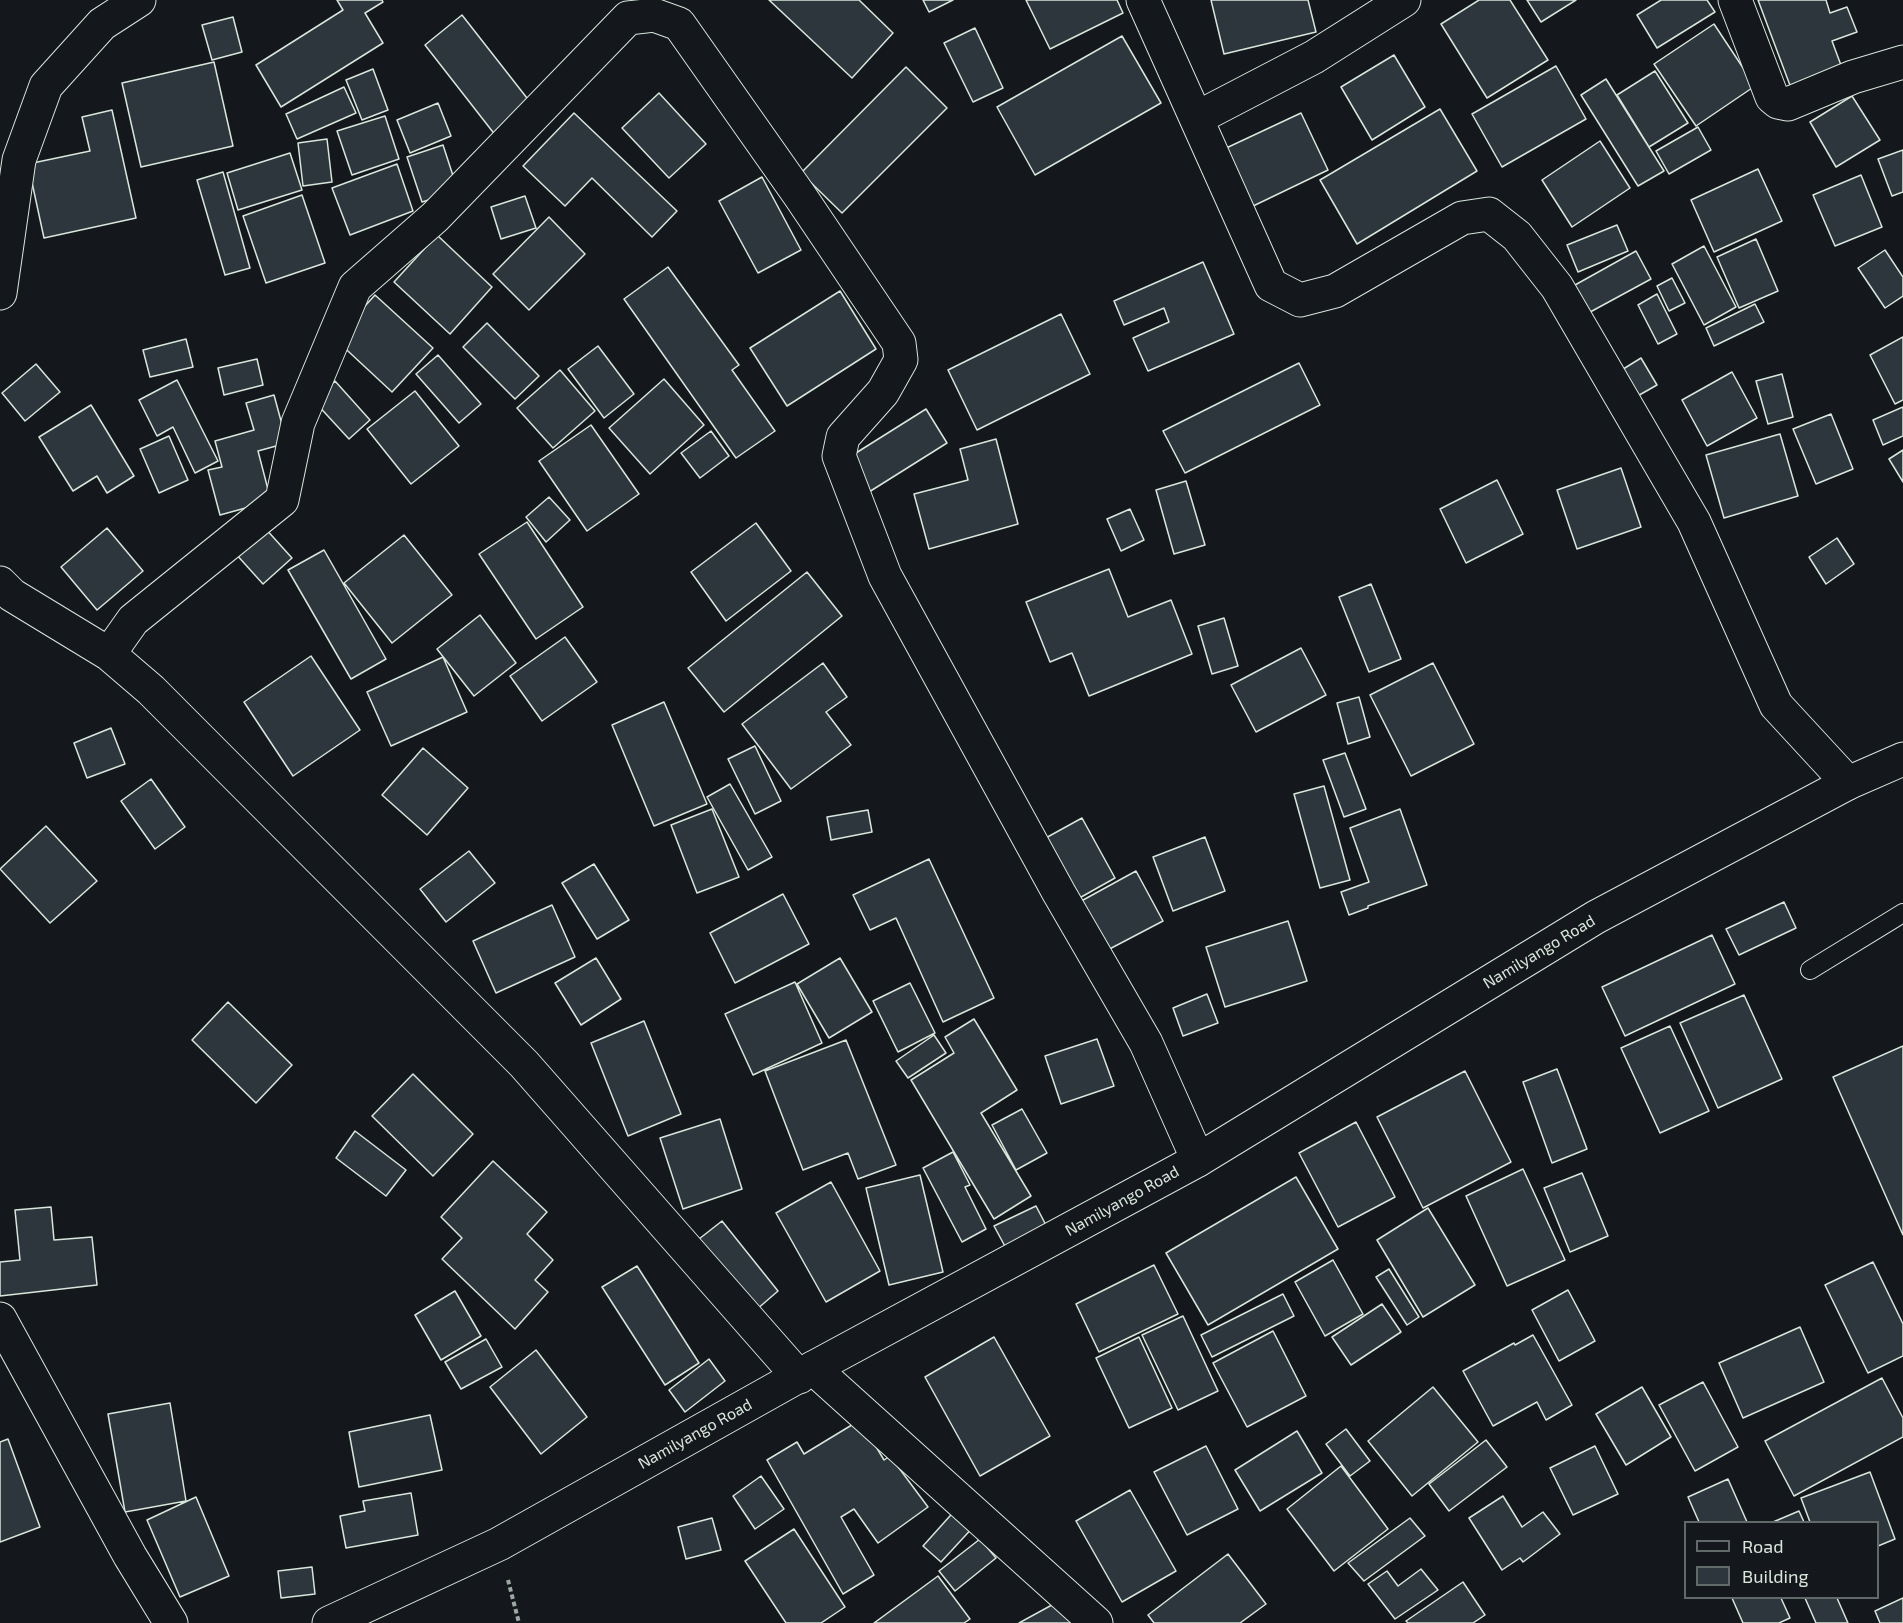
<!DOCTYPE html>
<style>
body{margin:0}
#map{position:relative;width:1903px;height:1623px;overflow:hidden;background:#14181c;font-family:"Exo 2",sans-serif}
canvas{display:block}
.legend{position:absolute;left:1684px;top:1521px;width:195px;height:78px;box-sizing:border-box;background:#14181c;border:2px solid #626a69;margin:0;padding:8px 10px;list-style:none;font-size:18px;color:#d8e6dc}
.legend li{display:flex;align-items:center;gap:12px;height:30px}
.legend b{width:30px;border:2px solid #626a69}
</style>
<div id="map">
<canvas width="1903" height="1623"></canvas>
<ul class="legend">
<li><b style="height:8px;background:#14181c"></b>Road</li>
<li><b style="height:16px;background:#2c363c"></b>Building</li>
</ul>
</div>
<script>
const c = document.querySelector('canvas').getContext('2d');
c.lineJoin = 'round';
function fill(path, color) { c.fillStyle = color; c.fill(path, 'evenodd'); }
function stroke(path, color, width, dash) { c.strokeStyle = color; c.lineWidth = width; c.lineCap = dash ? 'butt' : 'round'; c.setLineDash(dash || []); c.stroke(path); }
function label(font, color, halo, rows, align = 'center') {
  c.font = font + ' "Exo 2",sans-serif'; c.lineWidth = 4.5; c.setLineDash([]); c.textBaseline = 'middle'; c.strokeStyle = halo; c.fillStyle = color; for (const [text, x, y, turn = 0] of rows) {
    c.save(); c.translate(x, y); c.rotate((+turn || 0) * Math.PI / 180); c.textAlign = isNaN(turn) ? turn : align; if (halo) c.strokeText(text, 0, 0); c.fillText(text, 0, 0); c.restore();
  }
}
const building = new Path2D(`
 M337 0H382L383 2 365 13 383 43 281 107 256 65 343 10Z
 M769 0H859L893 33 852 78Z
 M923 0H953L929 12Z
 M1026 0H1117L1123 13 1050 49Z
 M1211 0H1308L1316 32 1224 54Z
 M1479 0H1510L1548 60 1487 98 1441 24Z
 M1527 0H1576L1541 22Z
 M1661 0H1707L1715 12 1657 48 1637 15Z
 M1758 0H1826L1830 13 1847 7 1857 32 1832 41 1845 76 1794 96Z
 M462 15 534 107 496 136 425 45Z
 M233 17 242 52 212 60 202 25Z
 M1714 24 1755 86 1696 126 1654 64Z
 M975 28 1003 88 973 102 944 43Z
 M1122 36 1161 103 1035 175 997 107Z
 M1394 55 1425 107 1372 140 1341 87Z
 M214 62 233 146 141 167 122 83Z
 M1556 66 1586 119 1502 167 1472 114Z
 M906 67 947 108 842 213 801 173Z
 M373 69 388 110 362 120 346 80Z
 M1655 71 1688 123 1649 147 1617 95Z
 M1606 79 1664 171 1638 186 1581 95Z
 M344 87 356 113 297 139 286 114Z
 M659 93 706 144 669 178 622 128Z
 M1852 96 1880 140 1836 167 1810 122Z
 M438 103 451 136 410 153 397 120Z
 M1440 109 1477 171 1357 244 1320 180Z
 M112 110 136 218 44 238 28 164 90 151 82 117Z
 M574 113 677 211 652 237 592 178 565 206 523 166Z
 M1301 113 1328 170 1249 208 1222 150Z
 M385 116 399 159 352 175 337 131Z
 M1698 127 1711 150 1669 174 1656 151Z
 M327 139 332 182 303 186 298 143Z
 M1600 141 1630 188 1572 227 1542 180Z
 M443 145 458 191 422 202 407 157Z
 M1903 150V192L1892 196 1878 159Z
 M290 153 302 190 238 210 227 173Z
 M397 164 413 211 350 235 332 188Z
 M1758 169 1782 221 1714 252 1691 200Z
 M223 172 250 268 225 275 197 180Z
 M1861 175 1882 227 1835 246 1813 195Z
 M762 177 801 250 758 273 719 201Z
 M302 195 325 263 266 283 243 216Z
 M525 196 536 228 501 239 491 207Z
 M549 217 585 254 529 310 493 274Z
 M1617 225 1628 251 1578 272 1567 245Z
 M437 235 492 287 450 334 394 282Z
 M1756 239 1778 291 1739 308 1717 257Z
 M1704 246 1736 307 1704 325 1672 264Z
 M1885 250 1903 277V296L1885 308 1858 268Z
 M1636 251 1651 279 1581 317 1566 290Z
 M1203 262 1234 334 1148 371 1133 338 1169 322 1164 308 1124 325 1114 301Z
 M668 267 739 365 732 370 775 431 736 458 624 299Z
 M1672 278 1685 303 1669 311 1657 286Z
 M840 291 876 349 787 406 750 348Z
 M1657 294 1677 334 1658 344 1638 305Z
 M375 295 433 348 392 392 335 339Z
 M1755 304 1764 322 1714 346 1706 328Z
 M1061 314 1090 374 977 430 948 370Z
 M487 323 539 376 515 399 463 347Z
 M1903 337V400L1895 404 1870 355Z
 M186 339 193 367 150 377 143 350Z
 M598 346 634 394 604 418 568 369Z
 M438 355 481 404 459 423 416 374Z
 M1641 358 1657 385 1627 402 1612 376Z
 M257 359 263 385 224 395 218 368Z
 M1299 363 1320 405 1185 473 1163 431Z
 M36 364 60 392 25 421 2 393Z
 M560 370 595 411 553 448 517 408Z
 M1732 372 1757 418 1707 446 1682 400Z
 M1782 374 1793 417 1768 424 1756 381Z
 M664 379 704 425 650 474 609 428Z
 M177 380 218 461 195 473 173 427 157 436 139 400Z
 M335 381 370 420 349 439 314 401Z
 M415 391 459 446 411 484 367 429Z
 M274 395 287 443 258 451 271 501 220 515 208 470 222 467 215 441 254 430 246 403Z
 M91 405 134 476 107 493 97 476 73 491 39 437Z
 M1903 407V436L1883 445 1873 420Z
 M926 409 947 443 869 492 848 458Z
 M1831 414 1853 469 1816 484 1793 429Z
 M591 425 639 494 587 531 539 461Z
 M711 431 729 456 700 478 681 453Z
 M1780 434 1798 496 1724 518 1706 455Z
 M169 436 188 480 159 493 140 449Z
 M996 439 1018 524 929 549 914 494 968 480 960 449Z
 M1903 450V482L1889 459Z
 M1621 468 1641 527 1577 549 1557 490Z
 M1497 480 1523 534 1466 563 1440 509Z
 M1186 481 1205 545 1174 554 1156 490Z
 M549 497 570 520 546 542 526 517Z
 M1130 509 1144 540 1121 551 1107 519Z
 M527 522 583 607 536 639 479 554Z
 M756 523 791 571 726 621 691 572Z
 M264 527 292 558 263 584 235 553Z
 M107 528 143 571 97 610 61 567Z
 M404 535 452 595 392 643 344 583Z
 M1837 538 1854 564 1826 584 1809 557Z
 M324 550 386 659 351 679 288 570Z
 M1109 569 1128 617 1171 600 1192 654 1089 696 1072 653 1050 662 1026 602Z
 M807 572 842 616 724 712 688 668Z
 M1371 584 1401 659 1369 672 1339 597Z
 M480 615 516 663 474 696 437 649Z
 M1224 618 1238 666 1212 674 1198 626Z
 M565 637 597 682 542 721 510 676Z
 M1301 648 1326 695 1256 732 1231 685Z
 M311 656 360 730 293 776 244 702Z
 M443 657 467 712 391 746 367 692Z
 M823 663 847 697 826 712 851 745 791 789 742 724Z
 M1433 663 1474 744 1411 776 1370 695Z
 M1359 697 1370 737 1348 744 1337 703Z
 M664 702 707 804 654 826 612 725Z
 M111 728 125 764 87 778 74 743Z
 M755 746 781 801 755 814 728 759Z
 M423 748 468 788 427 835 382 795Z
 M1345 753 1366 809 1344 817 1323 760Z
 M151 779 185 827 155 849 121 801Z
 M730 784 772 857 748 870 707 797Z
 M1324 786 1350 880 1320 888 1294 794Z
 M712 809 739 877 697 893 671 825Z
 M1400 809 1427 885 1368 906V908L1349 915 1341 892 1369 882 1350 828Z
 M868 810 872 832 831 840 827 817Z
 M1082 818 1115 878 1067 905 1033 845Z
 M46 826 97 881 50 923 0 869Z
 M1205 837 1225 891 1173 911 1153 857Z
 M469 851 495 883 446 922 420 889Z
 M929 859 994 998 943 1022 896 918 870 930 853 895Z
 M594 864 629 920 597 939 562 883Z
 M1136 871 1163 921 1100 954 1074 905Z
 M783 894 809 944 735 983 710 933Z
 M1784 902 1796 928 1739 955 1726 929Z
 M552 905 575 957 496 993 473 941Z
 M1288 921 1307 981 1225 1007 1206 947Z
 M1712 935 1735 984 1625 1036 1602 987Z
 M596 958 621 999 581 1025 555 983Z
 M840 958 872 1012 829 1038 797 984Z
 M795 982 822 1043 753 1075 725 1014Z
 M910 983 935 1033 898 1052 873 1001Z
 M1207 994 1218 1023 1183 1036 1173 1008Z
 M1744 995 1782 1079 1718 1108 1680 1023Z
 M228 1002 292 1065 256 1103 192 1040Z
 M974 1019 1017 1090 981 1113 1031 1196 994 1219 911 1080 954 1053 945 1037Z
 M644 1021 681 1114 628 1136 591 1043Z
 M1670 1026 1709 1111 1660 1133 1621 1048Z
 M934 1035 946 1053 908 1078 896 1061Z
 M1097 1039 1114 1086 1061 1104 1045 1056Z
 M846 1040 896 1165 858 1179 848 1153 803 1170 765 1071Z
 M1903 1046V1235L1833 1077Z
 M1557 1069 1587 1149 1552 1163 1523 1082Z
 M1465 1071 1511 1162 1423 1208 1377 1117Z
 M413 1074 473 1134 433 1176 372 1116Z
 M1022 1109 1047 1153 1016 1170 992 1125Z
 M720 1119 742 1189 683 1209 660 1138Z
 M1356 1122 1395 1197 1338 1227 1299 1153Z
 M355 1131 406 1170 386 1196 336 1158Z
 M953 1152 970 1185 965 1187 986 1229 962 1242 923 1168Z
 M493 1161 547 1212 527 1234 553 1260 535 1280 548 1292 515 1329 442 1259 462 1238 441 1217Z
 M1523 1169 1565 1260 1507 1286 1466 1196Z
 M1582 1173 1608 1236 1570 1252 1544 1188Z
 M920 1175 943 1272 889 1285 866 1188Z
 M1296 1177 1338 1249 1208 1325 1166 1253Z
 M831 1182 880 1271 826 1302 776 1213Z
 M1036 1206 1048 1229 1007 1250 994 1226Z
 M51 1207 54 1240 92 1237 97 1285 0 1296V1262L20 1260 15 1210Z
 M1428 1208 1475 1285 1423 1317 1377 1240Z
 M722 1221 778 1291 756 1310 699 1239Z
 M1333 1260 1363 1314 1325 1336 1295 1282Z
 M1873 1262 1903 1324V1356L1868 1373 1825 1285Z
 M1154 1265 1178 1314 1099 1352 1076 1304Z
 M637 1266 699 1363 665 1385 602 1287Z
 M1389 1269 1419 1317 1407 1325 1376 1277Z
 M1568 1290 1595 1341 1559 1361 1532 1310Z
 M455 1291 481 1336 441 1360 415 1315Z
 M1283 1294 1294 1316 1212 1357 1201 1335Z
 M1382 1304 1401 1332 1351 1365 1332 1337Z
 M1183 1316 1218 1391 1178 1410 1142 1335Z
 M1800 1327 1824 1382 1743 1418 1719 1363Z
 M1273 1331 1306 1396 1247 1427 1213 1363Z
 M1533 1335 1572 1405 1546 1420 1537 1402 1493 1426 1463 1371 1514 1343 1515 1345Z
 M994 1337 1050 1436 980 1476 925 1377Z
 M1139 1337 1172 1408 1129 1428 1096 1358Z
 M486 1339 502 1367 461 1389 445 1362Z
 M536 1350 587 1417 541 1454 490 1387Z
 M709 1359 725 1381 685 1412 669 1390Z
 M1882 1378 1903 1418V1437L1794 1496 1765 1441Z
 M1703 1382 1738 1447 1695 1471 1659 1405Z
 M1433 1387 1478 1442 1412 1496 1368 1441Z
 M1642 1387 1671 1437 1626 1465 1596 1414Z
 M170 1403 186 1501 125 1512 108 1414Z
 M430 1415 442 1470 359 1487 349 1432Z
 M860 1420 884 1460 890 1456 928 1507 878 1543 854 1509 841 1517 874 1575 843 1594 767 1460 797 1442 804 1454Z
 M1346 1429 1370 1461 1350 1476 1326 1444Z
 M1297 1431 1322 1473 1260 1511 1235 1470Z
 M8 1439 40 1527 0 1542V1442Z
 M1486 1440 1507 1467 1449 1511 1429 1484Z
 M1206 1446 1238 1509 1187 1535 1154 1472Z
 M1595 1446 1618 1494 1573 1515 1550 1468Z
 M1341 1466 1388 1529 1334 1571 1287 1509Z
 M1870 1472 1895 1539 1878 1546V1522H1810L1801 1498Z
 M761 1476 784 1509 755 1529 733 1496Z
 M1728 1479 1747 1522H1699L1688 1497Z
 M1130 1490 1176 1571 1122 1602 1076 1521Z
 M411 1493 418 1535 346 1548 340 1516 365 1511 363 1501Z
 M1503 1496 1522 1527 1543 1512 1560 1534 1523 1562 1520 1558 1502 1570 1469 1518Z
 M196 1497 229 1576 180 1597 147 1520Z
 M958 1507 976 1524 941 1562 923 1546Z
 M1799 1511 1804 1522H1773Z
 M712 1518 721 1550 686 1559 678 1527Z
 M1410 1518 1425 1536 1364 1581 1348 1563Z
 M794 1529 845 1607 821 1623H786L745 1561Z
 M980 1539 996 1558 955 1591 939 1571Z
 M1228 1554 1266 1604 1240 1623H1154L1148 1615Z
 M312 1567 315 1594 281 1598 278 1571Z
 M1421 1569 1438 1590 1395 1619 1368 1584 1387 1571 1398 1586Z
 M938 1576 970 1619 964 1623H874Z
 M1463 1582 1485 1615 1473 1623H1408L1406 1621Z
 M1732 1598H1781L1790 1618 1779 1623H1743Z
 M1805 1598H1837L1848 1623H1816Z
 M1903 1598V1623H1880L1875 1611Z
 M1061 1600 1073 1623H1019Z`);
fill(building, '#2c363c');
stroke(building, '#d8e6dc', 1.5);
const lane = new Path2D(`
 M1810 970 1903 913`);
const street = new Path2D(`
 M1143 0 1271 285 1300 300 1335 291 1462 218 1489 214 1517 236 1557 287 1694 522 1776 705 1848 783
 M1735 0 1772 97 1778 102 1788 104 1853 77 1903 62
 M1197 118 1314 57 1404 0
 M0 293 19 160 46 86 102 24 139 0
 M0 583 12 595 109 654 151 690 524 1064 799 1377
 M109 654 133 620 282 500 298 423 355 287 435 217 628 18 654 15 679 24 800 196 899 343 901 360 883 392 843 437 839 456 885 576 1059 893 1146 1043 1198 1160
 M0 1319 130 1556 171 1623
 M813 1368 1096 1623`);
const secondary = new Path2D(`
 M329 1623 499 1544 813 1368 1198 1160 1596 917 1848 783 1903 759`);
stroke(lane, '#d8e6dc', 20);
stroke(street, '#d8e6dc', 35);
stroke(secondary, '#d8e6dc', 35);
stroke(new Path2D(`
 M508 1580 519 1623`), '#9da8a2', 4, [4.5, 3]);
stroke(lane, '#14181c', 18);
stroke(street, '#14181c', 33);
stroke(secondary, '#14181c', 33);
label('16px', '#d8e6dc', '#14181c', [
 ["Namilyango Road",1539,952,-31],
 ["Namilyango Road",1122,1201,-29],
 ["Namilyango Road",695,1434,-29]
]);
</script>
